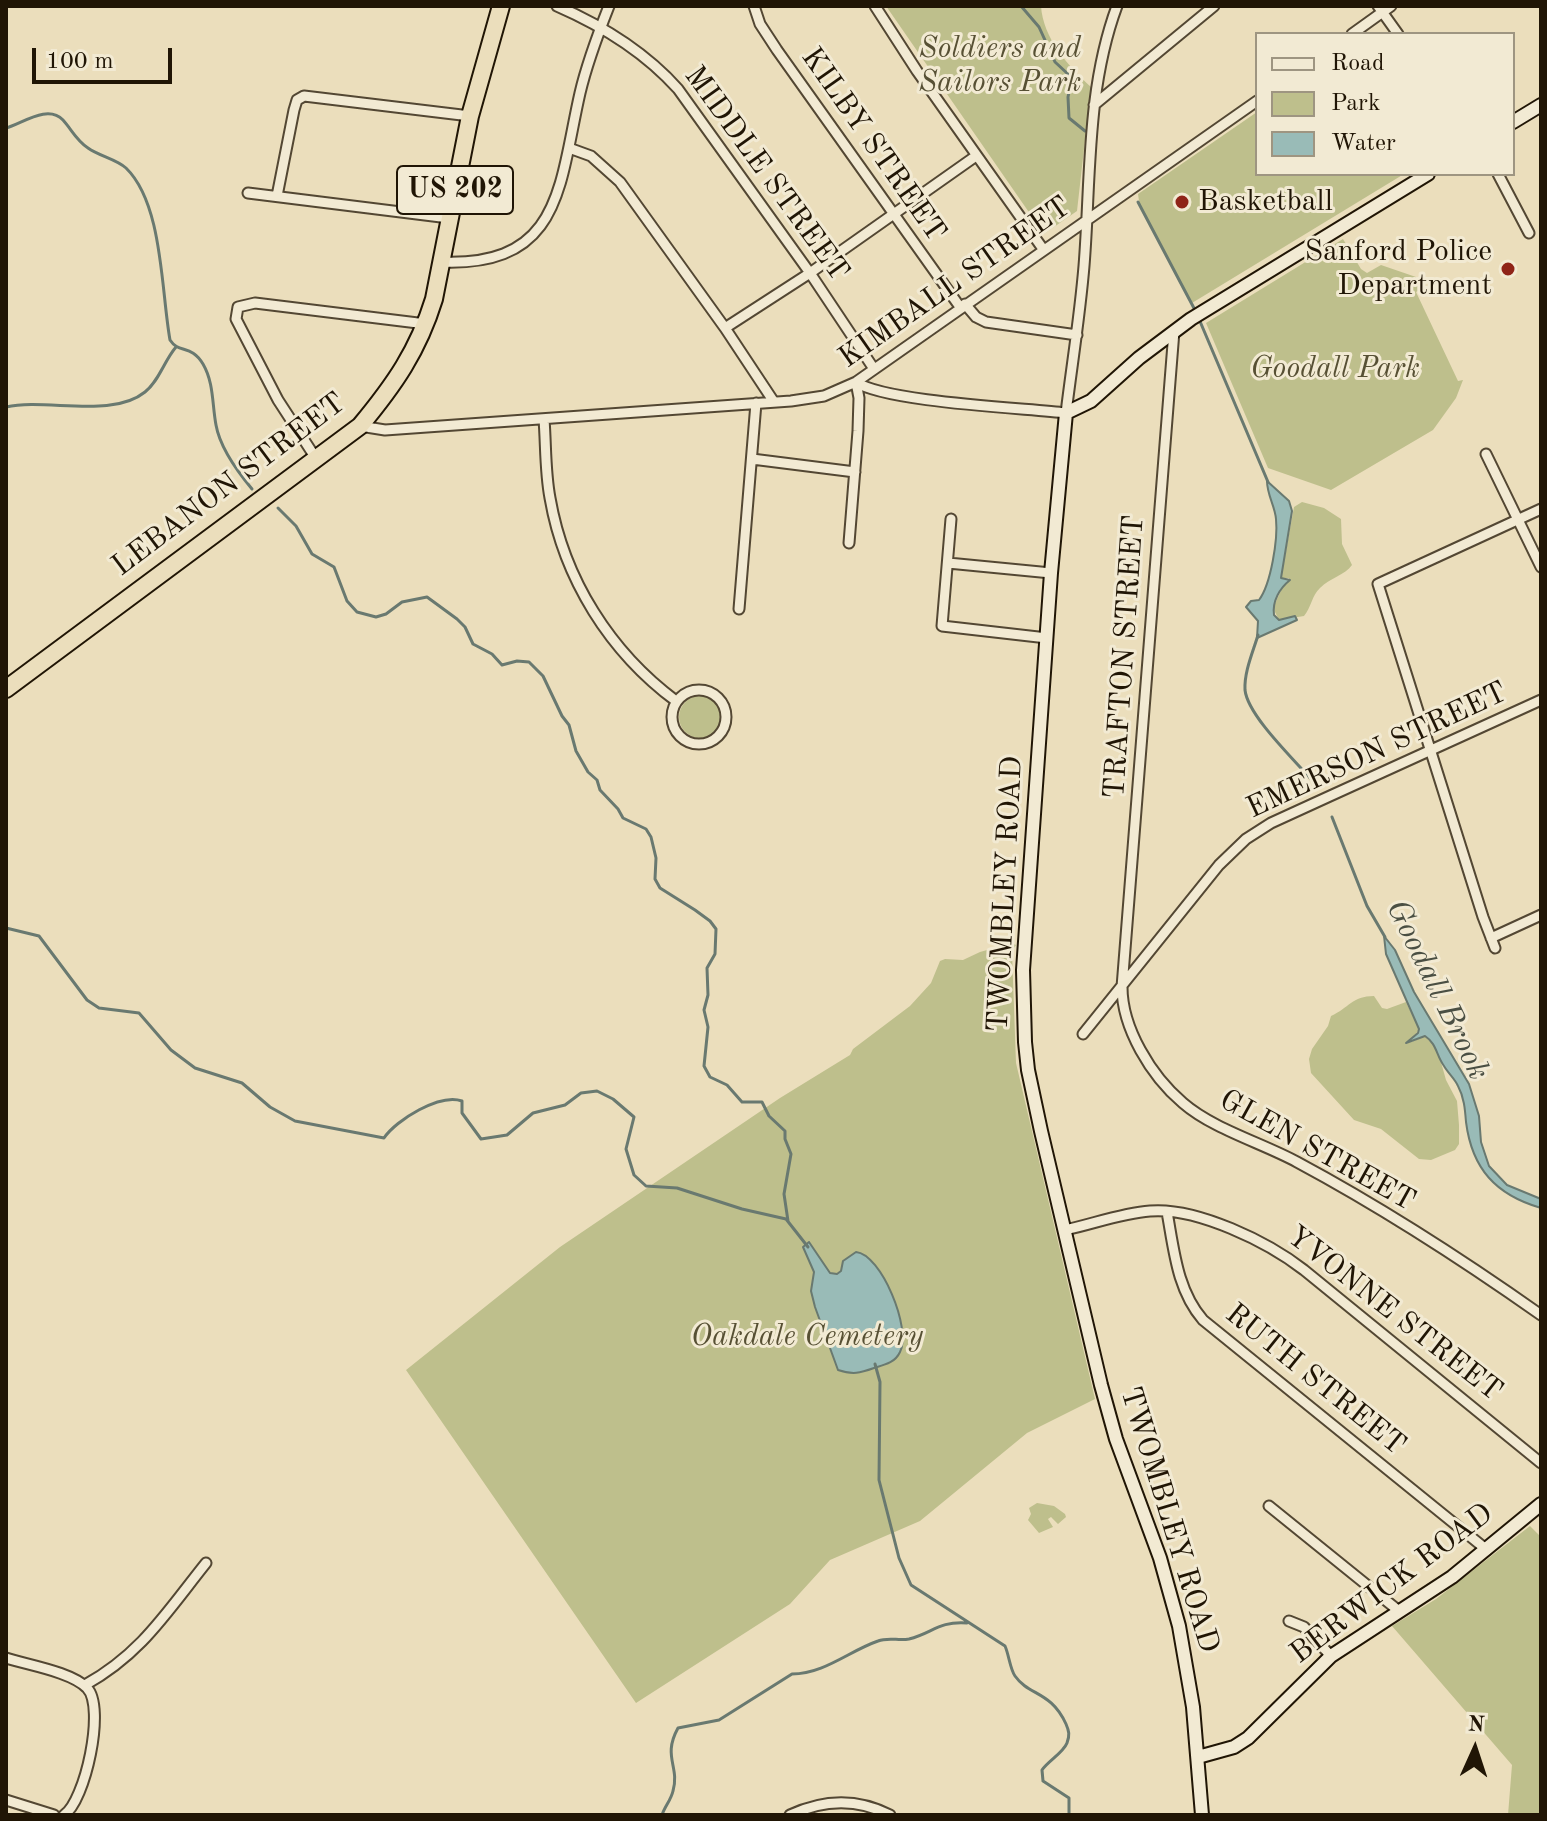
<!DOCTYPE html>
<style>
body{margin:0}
#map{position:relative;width:1547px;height:1821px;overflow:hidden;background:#ebdebc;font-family:"Old Standard TT",serif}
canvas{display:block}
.frame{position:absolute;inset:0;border:8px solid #201505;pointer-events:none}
.legend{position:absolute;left:1255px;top:32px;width:260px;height:144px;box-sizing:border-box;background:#f2ead3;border:2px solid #9e9581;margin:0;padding:10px 14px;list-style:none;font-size:24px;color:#201505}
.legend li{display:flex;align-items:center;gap:16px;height:40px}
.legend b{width:40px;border:2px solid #9e9581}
.north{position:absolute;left:1435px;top:1709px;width:80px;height:80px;-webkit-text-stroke:6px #f2ead3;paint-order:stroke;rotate:3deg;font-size:22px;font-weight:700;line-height:32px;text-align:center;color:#201505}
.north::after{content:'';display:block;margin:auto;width:28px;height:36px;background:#201505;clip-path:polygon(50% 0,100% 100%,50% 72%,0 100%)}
.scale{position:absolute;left:32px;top:48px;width:140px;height:36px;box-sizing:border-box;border:4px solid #201505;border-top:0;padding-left:10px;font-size:24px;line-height:28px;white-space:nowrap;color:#201505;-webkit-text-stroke:6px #f2ead3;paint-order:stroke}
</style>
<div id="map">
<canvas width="1547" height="1821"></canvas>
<div class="frame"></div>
<ul class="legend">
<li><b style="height:10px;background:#f2ead3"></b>Road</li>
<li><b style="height:22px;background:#bebf8c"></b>Park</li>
<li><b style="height:22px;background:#99bbb7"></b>Water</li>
</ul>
<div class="north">N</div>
<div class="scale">100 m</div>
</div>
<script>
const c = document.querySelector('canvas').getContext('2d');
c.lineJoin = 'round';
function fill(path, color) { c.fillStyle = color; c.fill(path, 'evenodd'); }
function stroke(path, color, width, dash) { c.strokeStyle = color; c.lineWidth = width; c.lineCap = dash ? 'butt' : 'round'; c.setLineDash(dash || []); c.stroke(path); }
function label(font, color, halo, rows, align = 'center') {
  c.font = font + ' "Old Standard TT",serif'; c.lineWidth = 6; c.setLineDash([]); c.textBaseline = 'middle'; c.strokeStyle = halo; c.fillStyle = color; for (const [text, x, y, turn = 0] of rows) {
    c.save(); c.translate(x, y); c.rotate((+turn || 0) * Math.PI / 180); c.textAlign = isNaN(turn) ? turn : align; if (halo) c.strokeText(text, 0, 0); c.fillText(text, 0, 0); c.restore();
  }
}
fill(new Path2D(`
 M886 6H1041C1043 38 1068 66 1091 87L1077 211 1044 234Z
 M1257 112V174H1404L1192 303 1140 208 1138 194Z
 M1343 239 1361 269 1367 273 1381 265 1416 277 1421 289 1416 292 1458 381 1463 380 1456 398 1433 430 1331 490 1268 468 1206 323Z
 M1302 502 1324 508 1341 519 1342 544 1352 565C1345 575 1330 578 1320 588 1312 595 1311 608 1304 616L1279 620 1273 608 1283 586 1289 581V578H1281L1294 507Z
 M679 717a21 21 0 1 1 42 0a21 21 0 1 1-42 0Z
 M1012 943 1016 945 1012 952 1016 1063 1095 1399 1027 1433 920 1521 830 1560 790 1604 636 1703 406 1370 560 1247 780 1098 850 1055 853 1049 910 1006 931 983 940 961 945 959 963 960 980 952Z
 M1374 996 1382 1008 1387 1009 1406 1002 1419 1029 1411 1042 1425 1036 1437 1048 1446 1080 1457 1101 1459 1125V1144L1455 1150 1431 1160 1419 1159 1381 1129 1354 1120 1311 1073 1309 1059 1312 1049 1328 1026 1331 1016C1349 1008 1352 996 1374 996Z
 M1037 1503 1054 1506 1065 1514 1066 1517 1058 1524 1051 1517 1048 1519 1053 1527 1039 1533 1028 1520 1031 1514 1029 1508Z
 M1530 1526 1541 1537V1815H1508L1512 1765 1392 1626 1436 1599Z`), '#bebf8c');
const water = new Path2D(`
 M1267 481 1289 501 1292 511 1281 578 1290 580C1280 588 1272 601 1274 615L1279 620 1295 616 1297 620 1257 638 1258 621 1246 607 1251 601 1259 600C1271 584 1278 539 1276 519 1275 506 1267 495 1267 481Z
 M1384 936 1395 950 1414 992 1469 1084 1479 1116 1481 1142 1489 1166 1507 1185 1541 1199V1208C1496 1195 1472 1169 1466 1122 1465 1109 1464 1097 1458 1086 1455 1079 1448 1073 1444 1066 1436 1055 1437 1044 1425 1036L1406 1043 1418 1033 1419 1029 1386 954Z
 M809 1242 830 1273 837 1274 841 1271 843 1261 856 1252C881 1254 912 1329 900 1352 895 1363 884 1365 874 1368 860 1373 853 1375 838 1370L815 1307 811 1291 814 1272 803 1247Z`);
fill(water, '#99bbb7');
stroke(water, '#697970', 2);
stroke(new Path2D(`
 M1021 6 1039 27 1055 62 1069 75 1071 83 1068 97 1069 118 1085 131
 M6 128C23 123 48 104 63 120 72 130 76 140 88 148 99 156 116 159 126 168 163 204 161 290 170 340 179 354 191 344 203 364 214 383 212 404 216 425 220 448 237 471 252 489
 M1138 202 1196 312
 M1199 319 1268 482
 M6 407C46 398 112 419 145 392 159 381 164 361 176 347
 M278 508 296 526 312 554 334 567 347 601 357 612 376 617 386 614 402 602 427 597 457 619 465 627 473 644 492 654 502 665 517 661 529 662 543 676 562 716 569 725 576 751 588 772 597 780 600 790 618 809 623 818 646 829 651 837 656 858 655 879 660 888 695 910 710 921 716 929 715 954 707 968 708 995 704 1010 708 1027 704 1066 710 1077 727 1085 742 1102H762L769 1116 785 1131V1139L791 1154 784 1194 788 1221
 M1258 635C1253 652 1244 672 1245 690 1248 717 1298 763 1316 785
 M1332 817 1367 906 1385 937
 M6 928 39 936 87 1000 99 1008 139 1013 171 1050 195 1068 242 1083 270 1107 295 1121 384 1138C396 1120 440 1093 462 1101V1113L481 1139 507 1135 533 1113 565 1105 581 1093 597 1091 613 1099 634 1117 626 1149 634 1175 646 1186 677 1188 742 1209 786 1219 808 1247
 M875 1364 880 1382 879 1480 899 1558 911 1585 1005 1646C1009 1655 1010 1669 1015 1676 1029 1696 1051 1691 1066 1724 1069 1731 1070 1735 1067 1743 1063 1753 1048 1761 1042 1770L1043 1781 1069 1798V1815
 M662 1815C665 1806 671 1800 673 1791 680 1766 662 1757 678 1728L719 1720 792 1674C824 1674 849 1651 878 1641 888 1637 899 1641 909 1639 933 1633 938 1621 967 1623`), '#697970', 3);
const street = new Path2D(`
 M557 6C603 26 644 51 678 89L810 273 874 369
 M754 6 760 24 777 50 960 307
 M875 6 917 71 1043 249
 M1378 6 1398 34
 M1352 34 1391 6
 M1094 105 1214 6
 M569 148 591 156 620 182 725 328 774 402
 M1498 174 1529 233
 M248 193 449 218
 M277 196 294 110 297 100 304 96 470 116
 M441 262C562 267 559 185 580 93 587 63 598 34 609 6
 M965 304 976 317 986 322 1077 335
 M725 328 810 273 976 156
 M1174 331 1122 987C1122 1028 1151 1076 1183 1103 1213 1129 1262 1143 1297 1162 1381 1207 1463 1260 1541 1315
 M856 382C885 402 1023 408 1066 413 1072 364 1080 315 1084 266 1091 179 1086 90 1117 6
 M544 419C546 445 545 472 550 498 564 579 610 652 676 701
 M360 426 385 430 791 401 824 396 856 382 1257 101
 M1486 454 1541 567
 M752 459 855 472
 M317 460 278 400 236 319 238 307 255 303 426 324
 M951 519 942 626 1047 638
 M849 543 858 431 859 398 856 382
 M948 563 1051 573
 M739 609 756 403
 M672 717a27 27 0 1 1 54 0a27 27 0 1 1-54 0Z
 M1491 938 1541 915
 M1495 948 1483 917 1378 584 1541 509
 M1083 1034 1219 865 1246 839 1271 823 1330 796 1541 700
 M1167 1212C1174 1250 1177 1290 1203 1320L1487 1550
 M1065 1230C1093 1224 1122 1213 1150 1211 1197 1207 1268 1242 1304 1270L1541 1463
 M1269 1506 1399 1611
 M1289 1621 1304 1627 1331 1656
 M6 1658C28 1665 72 1672 87 1688 106 1707 85 1802 64 1815
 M85 1685C141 1654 166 1613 206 1563
 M6 1800 54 1815
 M790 1815C824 1799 857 1798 890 1815`);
const secondary = new Path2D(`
 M1513 122 1541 105
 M1198 1757 1234 1747 1248 1738 1331 1656 1452 1577 1541 1504
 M1202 1815 1193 1707 1179 1626 1160 1558 1116 1439 1101 1385 1041 1131 1028 1070 1025 1042 1023 970 1051 573 1066 413 1091 401 1139 358 1191 319 1428 174`);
const highway = new Path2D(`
 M6 689 360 426C394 385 418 351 434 299L470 116 501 6`);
stroke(street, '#534733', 13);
stroke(secondary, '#201505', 16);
stroke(highway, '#201505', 20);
stroke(street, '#f2ead3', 9);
stroke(secondary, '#f2ead3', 12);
stroke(highway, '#ebdebc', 16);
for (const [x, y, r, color] of [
 [1182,202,8,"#8f2418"],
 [1508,269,8,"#8f2418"]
]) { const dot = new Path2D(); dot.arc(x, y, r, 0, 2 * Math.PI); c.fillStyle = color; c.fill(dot); stroke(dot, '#f2ead3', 3); }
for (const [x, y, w] of [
 [455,190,116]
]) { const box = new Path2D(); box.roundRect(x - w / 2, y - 24, w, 48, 6); c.fillStyle = '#f2ead3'; c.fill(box); stroke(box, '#201505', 2); }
label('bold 28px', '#201505', null, [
 ["US 202",455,190]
]);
label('italic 30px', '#575034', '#f2ead3', [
 ["Soldiers and",1000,49],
 ["Sailors Park",1000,83],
 ["Goodall Park",1335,369],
 ["Oakdale Cemetery",807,1337]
]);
label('30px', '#201505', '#f2ead3', [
 ["KILBY STREET",873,145,55],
 ["MIDDLE STREET",766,174,54],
 ["KIMBALL STREET",955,283,-35],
 ["LEBANON STREET",229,485,-37],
 ["TRAFTON STREET",1125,657,-86],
 ["EMERSON STREET",1377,751,-25],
 ["TWOMBLEY ROAD",1006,894,-87],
 ["GLEN STREET",1317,1151,29],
 ["YVONNE STREET",1394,1314,38],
 ["RUTH STREET",1315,1380,39],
 ["TWOMBLEY ROAD",1169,1520,73],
 ["BERWICK ROAD",1392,1584,-37]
]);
label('30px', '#201505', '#f2ead3', [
 ["Basketball",1198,202],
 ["Sanford Police",1492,252,"right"],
 ["Department",1492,286,"right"]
], 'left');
label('italic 32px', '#4a4f43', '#f2ead3', [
 ["Goodall Brook",1437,990,64]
]);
</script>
